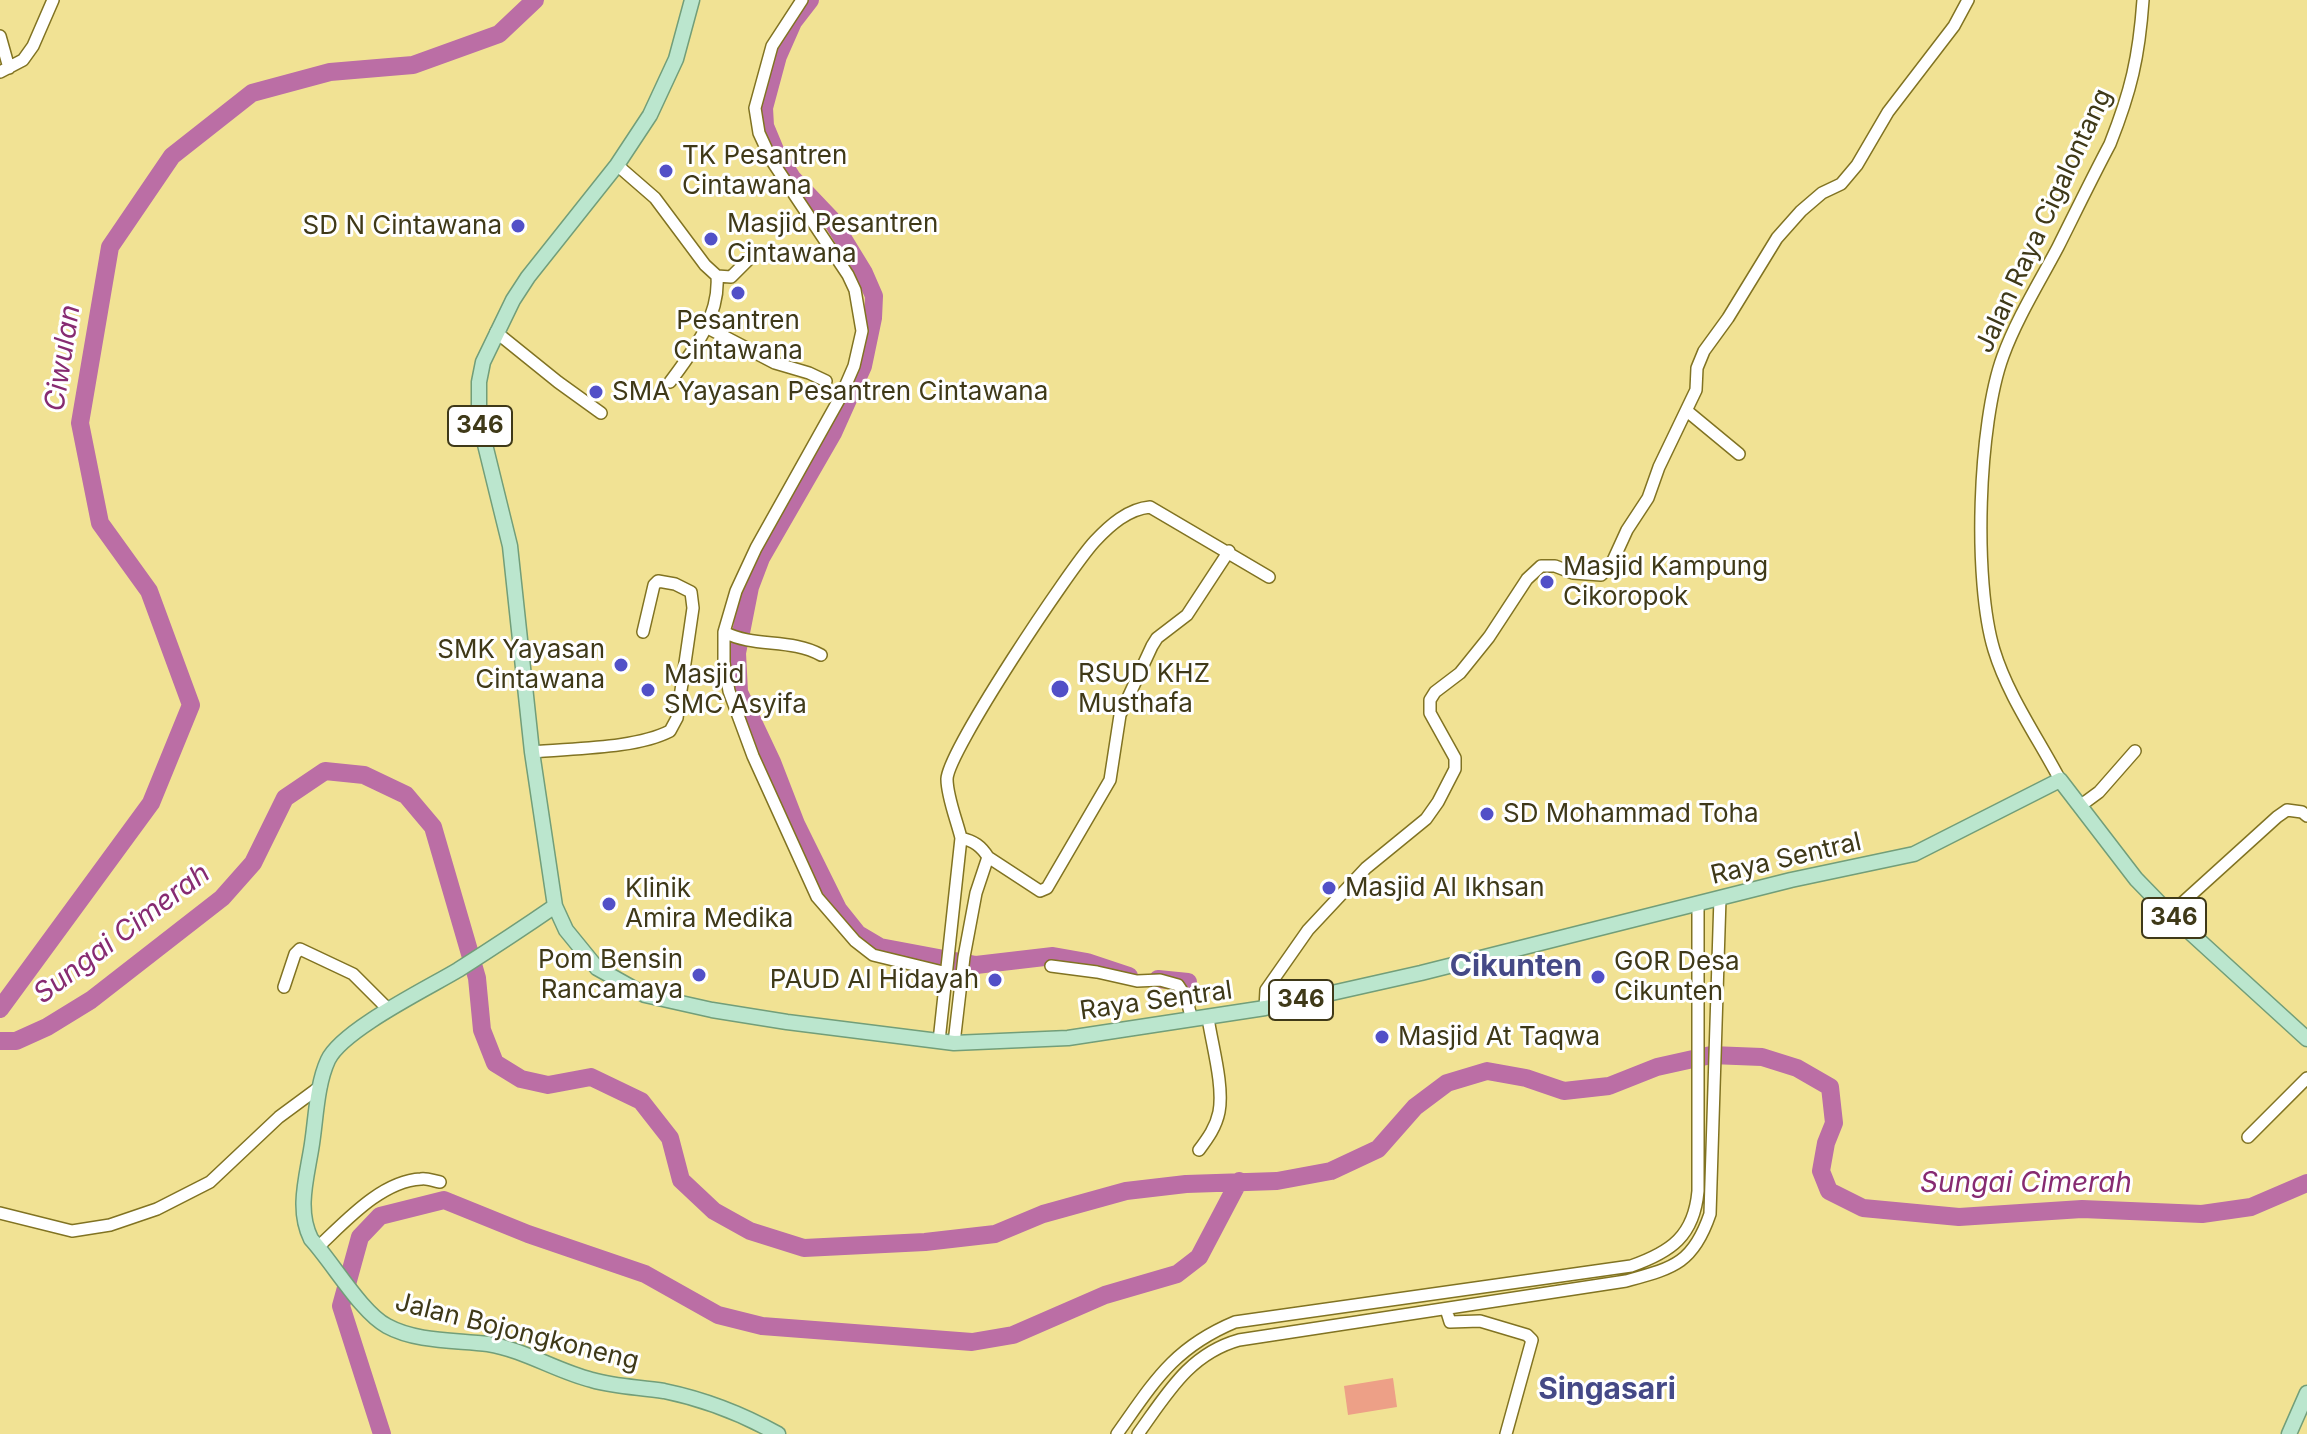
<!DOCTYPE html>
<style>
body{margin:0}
canvas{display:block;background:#f1e294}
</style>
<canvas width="2307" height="1434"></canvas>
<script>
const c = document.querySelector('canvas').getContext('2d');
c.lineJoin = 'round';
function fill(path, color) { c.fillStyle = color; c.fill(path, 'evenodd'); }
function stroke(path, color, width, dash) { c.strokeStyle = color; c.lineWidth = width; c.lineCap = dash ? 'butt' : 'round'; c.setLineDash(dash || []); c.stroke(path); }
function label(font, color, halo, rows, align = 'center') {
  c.font = font + ' Inter,sans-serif'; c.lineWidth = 6; c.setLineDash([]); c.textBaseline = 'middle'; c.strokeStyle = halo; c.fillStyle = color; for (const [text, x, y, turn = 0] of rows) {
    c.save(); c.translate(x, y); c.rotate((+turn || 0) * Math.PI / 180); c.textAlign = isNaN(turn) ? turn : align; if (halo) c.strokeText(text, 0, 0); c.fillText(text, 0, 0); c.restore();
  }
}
fill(new Path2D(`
 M1393 1378 1397 1407 1348 1415 1344 1386Z`), '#eda087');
stroke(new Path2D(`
 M810 0 793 22 778 56 764 108 765 126 775 150 792 178 831 219 864 273 874 296 873 318 863 366 833 433 761 558 750 587 737 653 739 692 772 762 796 824 838 909 858 934 880 947 976 965 1053 956 1087 962 1129 976
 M1158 979 1188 982
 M0 1009 151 803 191 705 149 591 100 523 80 423 110 247 172 156 252 93 330 72 413 65 499 34 535 0
 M0 1041H16L47 1027 91 1000 222 898 253 863 285 798 325 771 364 775 406 795 433 827 477 978 482 1030 495 1063 521 1079 548 1085 591 1077 641 1101 670 1138 681 1180 714 1211 750 1231 804 1248 925 1242 995 1234 1043 1214 1126 1191 1186 1184 1277 1181 1331 1171 1378 1149 1415 1107 1447 1083 1487 1071 1526 1078 1564 1091 1609 1086 1657 1067 1711 1055 1762 1057 1797 1068 1830 1087 1834 1123 1826 1143 1821 1171 1829 1191 1863 1208 1959 1217 2082 1209 2202 1214 2251 1207 2307 1183
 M382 1434 341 1306 360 1237 380 1216 444 1200 528 1234 645 1274 718 1315 762 1326 972 1342 1013 1335 1105 1295 1177 1274 1199 1257 1239 1181`), '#bb6ea5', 18);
const minor = new Path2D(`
 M802 0 772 46 755 108 759 133 772 161 848 275 855 290 862 331 854 366 841 396 756 548 736 591 724 632V663L729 691 753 756 817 897 855 941 873 955 947 973
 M0 36 9 68
 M0 72 23 60 33 46 53 0
 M617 165 655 198 705 265 717 276 731 277 749 259
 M706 327 775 363 809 373 826 381
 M496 332 558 382 601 413
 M670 382C693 351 720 317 717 276
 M1687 411 1739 454
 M724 632C754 648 790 638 821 655
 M532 752C571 748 635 749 670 731L677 718 693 608 691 592 675 584 658 581 654 585 643 632
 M2060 780C2038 738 2008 696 1994 650 1973 581 1978 424 2003 356 2017 318 2039 283 2058 247 2075 213 2092 178 2110 144 2131 91 2139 57 2143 0
 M2080 806 2099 792 2135 751
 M988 857 1040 891 1047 888 1110 780 1120 715 1152 646 1157 638 1187 615 1229 551
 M2170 914 2277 817 2287 810 2302 812 2307 816
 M1051 966 1097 972 1137 981 1160 980 1178 985 1186 997 1192 1020
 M284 987 295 954 300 949 353 974 389 1010
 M1265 1008 1266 990 1308 930 1366 868 1426 819 1438 802 1455 769V758L1430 713V700L1435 692 1460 673 1489 637 1527 579 1541 566H1555L1573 573 1601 575 1611 565 1627 530 1648 498 1659 467 1696 390 1697 368 1704 351 1728 318 1777 238 1801 211 1822 193 1841 184 1857 165 1888 112 1954 26 1968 0
 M939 1041 961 838
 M954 1043 964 957 976 893 988 857C981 846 974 841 961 838 957 821 947 797 947 779 948 751 1070 568 1095 541 1110 525 1128 509 1150 507L1269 577
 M2248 1137 2307 1078
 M1199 1150C1208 1138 1216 1127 1219 1112 1224 1086 1212 1045 1208 1018
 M0 1213 72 1231 110 1225 157 1209 210 1182 279 1117 321 1086
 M318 1247C345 1222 381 1181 421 1179 427 1178 434 1181 440 1182
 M1446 1309 1450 1322 1480 1321 1527 1335 1532 1340 1506 1434
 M1117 1434C1154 1382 1173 1348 1235 1322L1631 1266C1671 1252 1694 1236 1698 1191V904
 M1138 1434C1167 1394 1189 1354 1239 1340L1626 1281C1673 1268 1693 1264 1710 1214L1720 898`);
const major = new Path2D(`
 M692 0 676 59 650 115 617 165 528 277 513 300 483 362 479 382V420L510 546 532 752 555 906 566 930 597 968 645 995 712 1010 787 1022 954 1043 1068 1038 1265 1008 1421 973 1791 880 1914 854 2060 780 2136 879 2170 914 2307 1039
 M555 906C523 928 491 949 458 970 428 988 342 1030 328 1060 316 1086 316 1122 311 1150 306 1180 297 1211 311 1239 333 1263 361 1312 387 1326 416 1342 456 1340 488 1344 525 1350 556 1371 592 1380 616 1387 640 1387 664 1391 703 1399 744 1415 778 1434
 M2289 1434 2307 1393`);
stroke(minor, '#817322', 14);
stroke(major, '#729e79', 17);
stroke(minor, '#fff', 11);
stroke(major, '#bbe6ce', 14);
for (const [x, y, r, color] of [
 [666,171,8,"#5250c7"],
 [518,226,8,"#5250c7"],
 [711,239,8,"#5250c7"],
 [738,293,8,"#5250c7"],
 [596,392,8,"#5250c7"],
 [1547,582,8,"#5250c7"],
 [621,665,8,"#5250c7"],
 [1060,689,10,"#5250c7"],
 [648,690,8,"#5250c7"],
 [1487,814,8,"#5250c7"],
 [1329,888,8,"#5250c7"],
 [609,904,8,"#5250c7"],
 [699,975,8,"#5250c7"],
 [1598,977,8,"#5250c7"],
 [995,980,8,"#5250c7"],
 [1382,1037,8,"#5250c7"]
]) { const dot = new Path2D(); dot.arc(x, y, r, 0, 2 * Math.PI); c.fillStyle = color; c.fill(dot); stroke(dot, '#fff', 3); }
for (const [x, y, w] of [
 [480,426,64],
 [2174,918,64],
 [1301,1000,64]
]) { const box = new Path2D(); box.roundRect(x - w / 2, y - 20, w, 40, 6); c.fillStyle = '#fff'; c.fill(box); stroke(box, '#3f3918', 2); }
label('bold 24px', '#3f3918', null, [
 ["346",480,426],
 ["346",2174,918],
 ["346",1301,1000]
]);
label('26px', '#3f3918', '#fff', [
 ["TK Pesantren",682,156],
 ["Cintawana",682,186],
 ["Masjid Pesantren",727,224],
 ["Cintawana",727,254],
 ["SD N Cintawana",502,226,"right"],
 ["Pesantren",738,321,"center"],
 ["Cintawana",738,351,"center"],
 ["SMA Yayasan Pesantren Cintawana",612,392],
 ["Masjid Kampung",1563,567],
 ["Cikoropok",1563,597],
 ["SMK Yayasan",605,650,"right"],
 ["Cintawana",605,680,"right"],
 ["RSUD KHZ",1078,674],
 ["Musthafa",1078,704],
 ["Masjid",664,675],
 ["SMC Asyifa",664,705],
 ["SD Mohammad Toha",1503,814],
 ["Masjid Al Ikhsan",1345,888],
 ["Klinik",625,889],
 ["Amira Medika",625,919],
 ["Pom Bensin",683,960,"right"],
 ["Rancamaya",683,990,"right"],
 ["GOR Desa",1614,962],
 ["Cikunten",1614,992],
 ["PAUD Al Hidayah",979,980,"right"],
 ["Masjid At Taqwa",1398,1037]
], 'left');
label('26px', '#3f3918', '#fff', [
 ["Jalan Raya Cigalontang",2044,221,-65],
 ["Raya Sentral",1786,859,-13],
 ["Raya Sentral",1156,1001,-8],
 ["Jalan Bojongkoneng",517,1332,14]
]);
label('italic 28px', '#872b71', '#fff', [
 ["Ciwulan",63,358,-81],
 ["Sungai Cimerah",122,934,-37],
 ["Sungai Cimerah",2026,1184]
]);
label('bold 30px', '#454986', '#fff', [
 ["Cikunten",1516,967],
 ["Singasari",1607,1390]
]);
</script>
